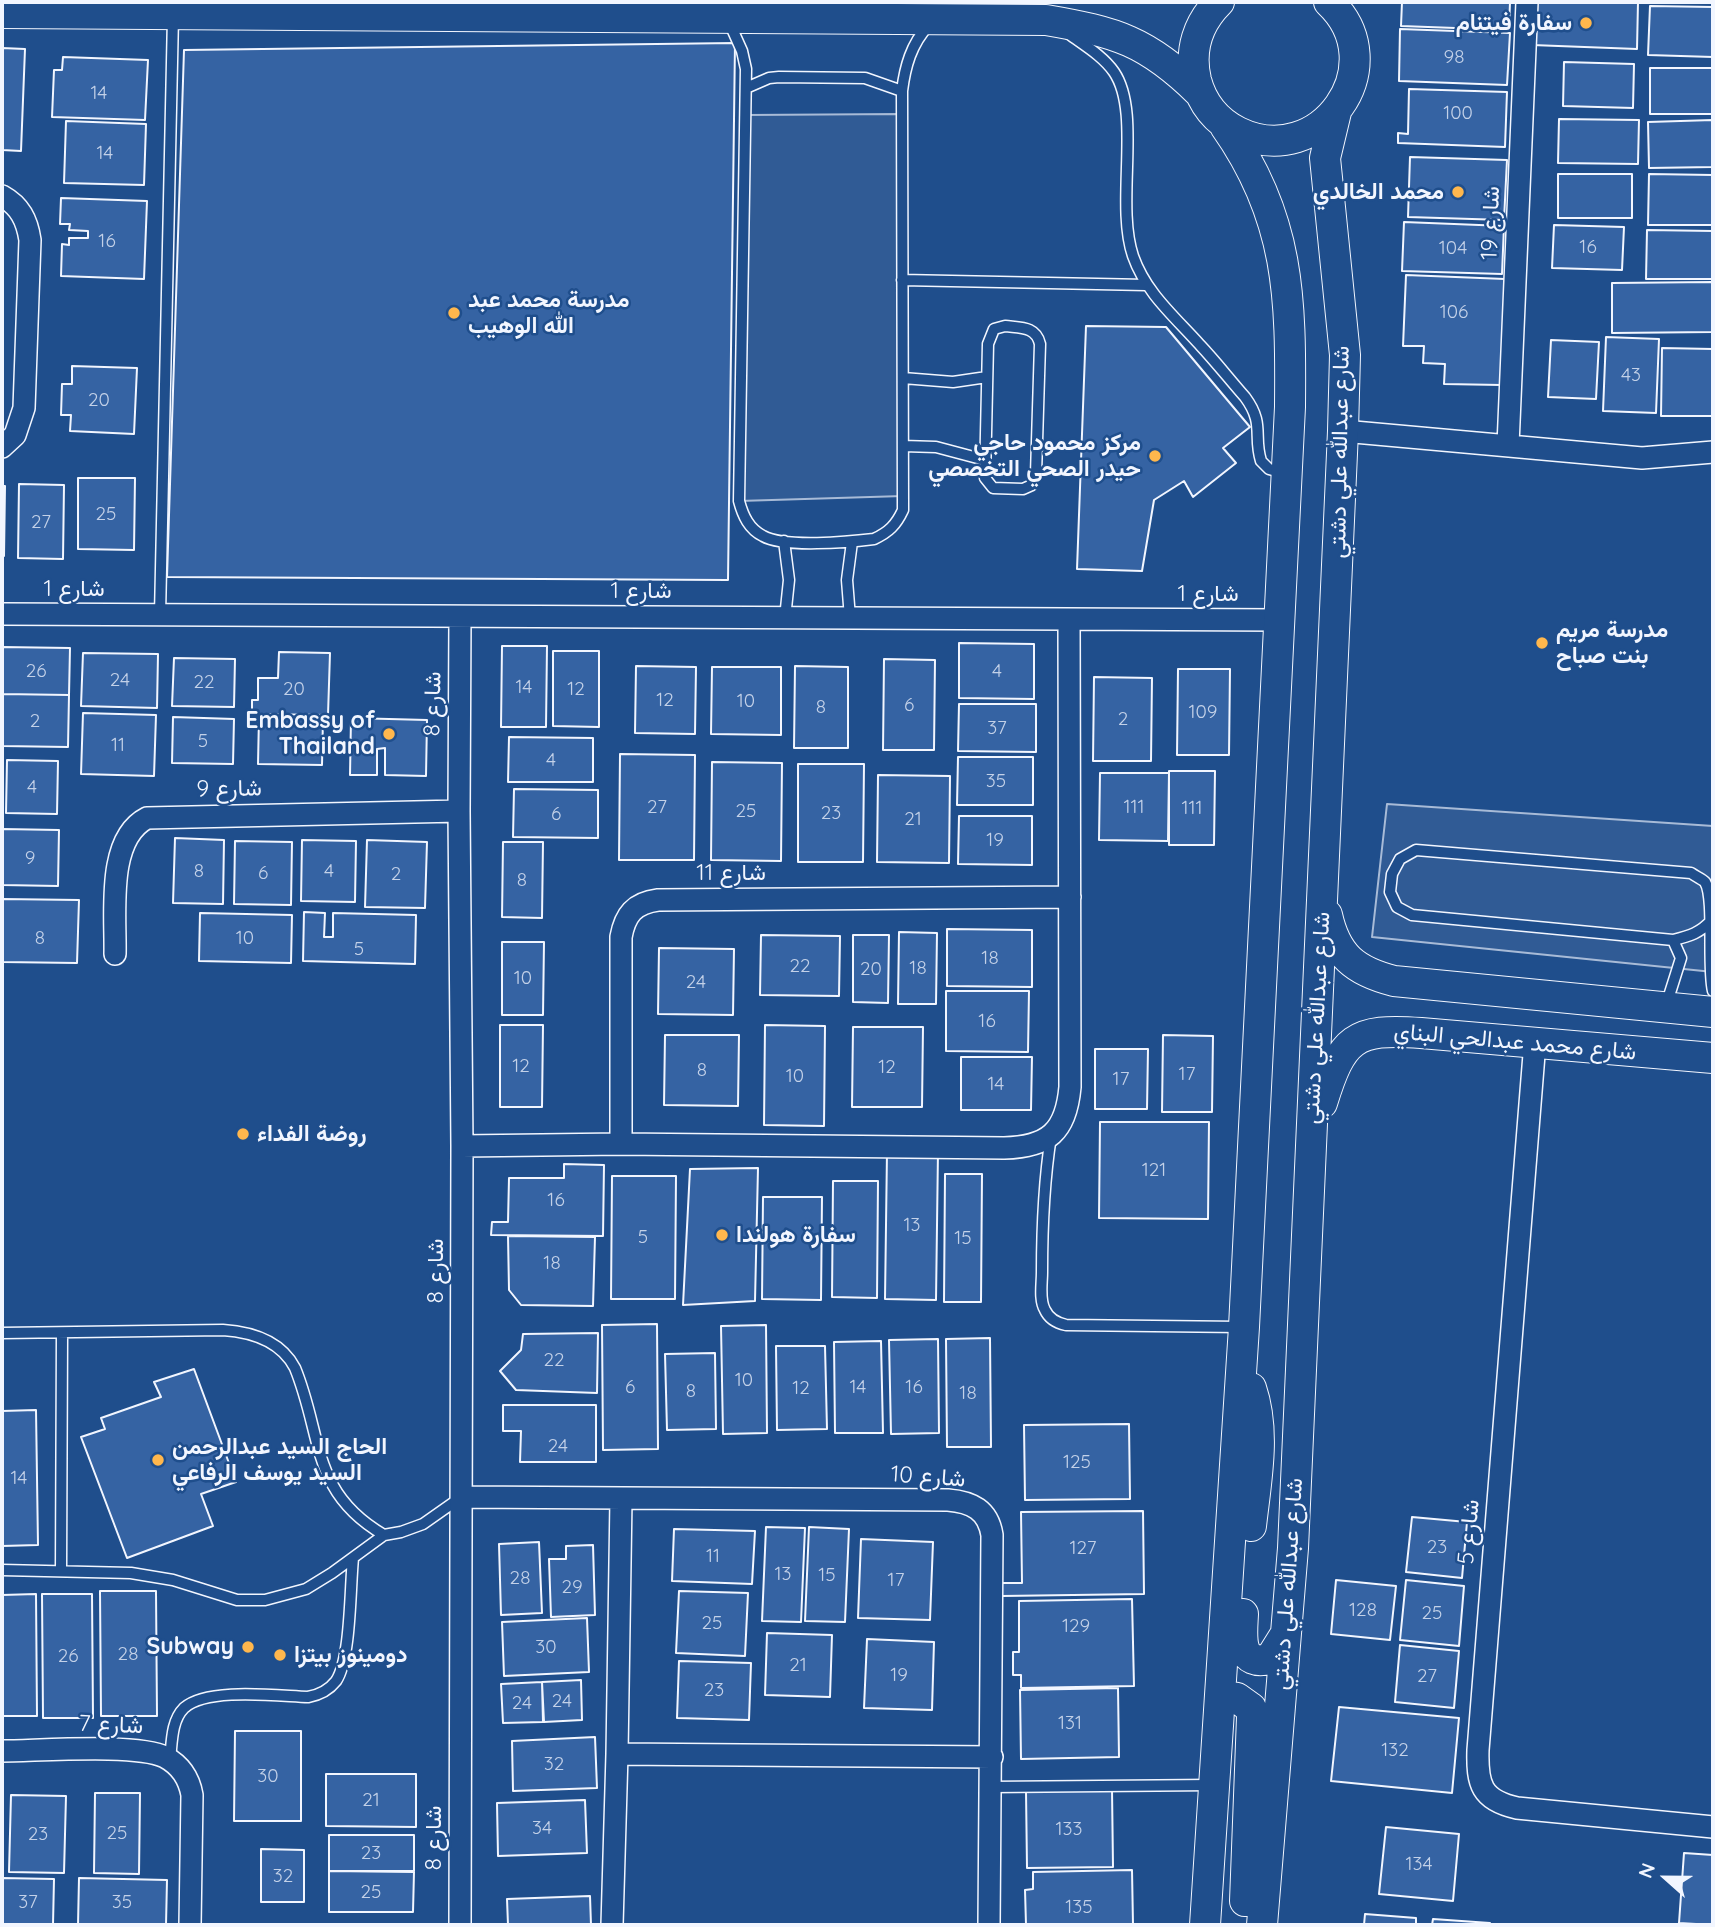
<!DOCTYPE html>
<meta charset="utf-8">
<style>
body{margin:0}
#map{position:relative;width:1715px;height:1927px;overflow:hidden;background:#1f4e8c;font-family:Quicksand,sans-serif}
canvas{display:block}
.frame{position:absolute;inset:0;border:4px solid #f2f6ff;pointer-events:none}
.north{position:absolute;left:1631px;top:1843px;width:70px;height:70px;-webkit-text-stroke:5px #1f4e8c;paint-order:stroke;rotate:291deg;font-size:19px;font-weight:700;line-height:28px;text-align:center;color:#f2f6ff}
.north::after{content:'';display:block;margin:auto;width:24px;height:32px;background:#f2f6ff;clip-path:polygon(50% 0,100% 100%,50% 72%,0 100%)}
</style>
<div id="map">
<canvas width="1715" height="1927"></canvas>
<div class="frame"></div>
<div class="north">N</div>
</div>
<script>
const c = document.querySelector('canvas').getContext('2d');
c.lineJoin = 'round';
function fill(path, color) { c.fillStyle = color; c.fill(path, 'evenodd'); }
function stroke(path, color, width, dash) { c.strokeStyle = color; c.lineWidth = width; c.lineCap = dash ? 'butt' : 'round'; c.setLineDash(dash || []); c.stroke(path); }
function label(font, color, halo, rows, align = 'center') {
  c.font = font + ' Quicksand,Vazirmatn,sans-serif'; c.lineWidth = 5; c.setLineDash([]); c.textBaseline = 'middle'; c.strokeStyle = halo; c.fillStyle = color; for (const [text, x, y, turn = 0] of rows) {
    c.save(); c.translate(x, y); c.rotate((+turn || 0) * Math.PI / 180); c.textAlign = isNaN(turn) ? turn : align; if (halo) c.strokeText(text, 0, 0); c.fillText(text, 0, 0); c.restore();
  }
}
const built = new Path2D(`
 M902 114 903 496 739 501 746 115Z
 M1387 804 1713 826V972L1372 937Z`);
fill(built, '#305b95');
stroke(built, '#a8bbd7', 2);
const building = new Path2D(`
 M1402 2H1510L1509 30 1401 26Z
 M1536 2H1638L1637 49 1532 45Z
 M1650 6 1713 7V57L1648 55Z
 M1400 29 1510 33 1507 85 1399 81Z
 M735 43 728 580 167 577 184 50Z
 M2 48 25 49 21 151 2 150Z
 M63 57 148 60 145 120 52 117 54 70H62Z
 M1564 62 1634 64 1633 108 1563 106Z
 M1650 68H1713V114H1650Z
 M1409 89 1507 92 1505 147 1398 143V133L1408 134Z
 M1559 119 1639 120 1638 164 1558 163Z
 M1713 120V167L1649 168 1648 122Z
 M66 121 146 124 144 185 64 183Z
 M1410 157 1507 160 1504 220 1408 217Z
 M1558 174H1632V218H1558Z
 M1649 174 1713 175V225H1648Z
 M61 198 147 201 144 279 61 276 62 244 69 245V238H88V231L69 230 70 224H60Z
 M1404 222 1504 226 1502 274 1402 271Z
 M1554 225 1624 227 1622 270 1552 268Z
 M1647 230 1713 231V279H1646Z
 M1406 275 1505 279 1501 385 1444 384 1445 364 1423 363 1424 346H1403Z
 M1713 282V332L1612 333V283Z
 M1086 326 1166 327 1250 427 1223 448 1236 463 1193 497 1184 481 1154 500 1142 571 1077 569Z
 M1606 337 1659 339 1656 413 1603 411Z
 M1551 340 1599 342 1596 399 1548 397Z
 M1662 348 1713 349V416H1661Z
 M72 366 137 368 134 434 70 431 71 415H61L62 384H72Z
 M78 478H135L134 550 78 549Z
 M19 484 64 485 63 559 18 558Z
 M2 486H5L4 556H2Z
 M959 643 1034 644V699L959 698Z
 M502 646H547L546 727H501Z
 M2 647 70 648 69 695 2 694Z
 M553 651H599V727L553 726Z
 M279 652 330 653 328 715 252 714V700H258V678H278Z
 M83 653 158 654 157 708 81 706Z
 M174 658 235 659 234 707 172 706Z
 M884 659 935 660 934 750H883Z
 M636 666 696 667 695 734 635 733Z
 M795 666 848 667V748H794Z
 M712 667H781V735L711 734Z
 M1178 669H1230L1229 755H1177Z
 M1094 677 1152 678 1151 761H1093Z
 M2 694 69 695 68 747 2 746Z
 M959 704H1036V752L958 751Z
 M83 713 156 715 154 776 81 774Z
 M259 716 323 718 322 765 258 764Z
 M173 717 234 719 233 764 172 763Z
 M351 718 427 720 426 776 385 775V748L377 749V775H350Z
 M509 737 593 738V782H508Z
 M620 754 695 755 694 860H619Z
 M958 757H1033V805H957Z
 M7 760 58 761 57 814 6 813Z
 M712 762 782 763 781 861 711 860Z
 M798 764H864L863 862H798Z
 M1169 771H1215L1214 845H1169Z
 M1100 773H1169L1168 841 1099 840Z
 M878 775 950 776 949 863 877 862Z
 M514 789 598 790V838L513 837Z
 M959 816H1032V865L958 864Z
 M2 829 59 830 58 886 2 885Z
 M175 838 224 840 223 904 173 903Z
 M302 840 356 841 355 902 301 901Z
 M367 840 427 842 425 908 365 907Z
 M235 841 292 842 291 905 234 904Z
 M503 842H543L542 918 502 917Z
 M2 899 79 900 77 963 2 962Z
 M304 912 325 913 324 937H333V913L416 915 415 964 303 961Z
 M200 913 292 915 291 963 199 961Z
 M947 929 1032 930V987L947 986Z
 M899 932 937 933 936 1004H898Z
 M761 935 840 936 839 996 760 995Z
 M853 935H889L888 1003 853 1002Z
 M502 942H544L543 1015H502Z
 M659 948 734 949 733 1015 658 1014Z
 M946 991H1029L1028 1052 946 1051Z
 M500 1025H543L542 1107H500Z
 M765 1025 825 1026 824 1126 764 1125Z
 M853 1027H923L922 1107H852Z
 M665 1035H739L738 1106 664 1105Z
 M1163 1035 1213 1036 1212 1112H1162Z
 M1095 1049H1148L1147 1109H1095Z
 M961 1057H1032L1031 1110H961Z
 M1100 1122H1209L1208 1219 1099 1218Z
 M887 1151H938L936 1300 885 1299Z
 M564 1164 604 1165 603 1236 491 1235 492 1222H508L509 1178H564Z
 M758 1168 755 1301 683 1305 690 1169Z
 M945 1174H982L981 1302H944Z
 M612 1176H676L675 1299H611Z
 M833 1181H878L877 1298 832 1297Z
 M763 1197H822L821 1300 762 1299Z
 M508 1236 595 1237 593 1306 521 1305 509 1290Z
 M657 1324 658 1449 603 1450 602 1325Z
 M766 1325 767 1433 723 1434 721 1326Z
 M598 1333 597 1393 516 1390 500 1371 521 1350 523 1334Z
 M990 1338 991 1447H947L946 1339Z
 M938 1339 939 1433 891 1434 889 1340Z
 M881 1341 883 1433H835L834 1342Z
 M776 1346H825L827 1429 777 1430Z
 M715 1353 716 1429 667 1430 665 1354Z
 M194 1369 236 1482 201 1494 213 1526 127 1558 81 1437 105 1429 101 1418 161 1397 154 1382Z
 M503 1405H596V1462H520L521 1431H503Z
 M36 1410 38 1545 2 1546V1411Z
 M1129 1424 1130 1499 1025 1500 1024 1425Z
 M1143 1511 1144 1594 1002 1596V1583H1022L1021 1512Z
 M1412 1517 1467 1522 1462 1578 1406 1572Z
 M766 1527 805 1528 801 1622 762 1621Z
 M809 1527 849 1529 845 1622 805 1621Z
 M674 1529 755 1531 752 1584 672 1581Z
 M861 1539 933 1542 930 1620 858 1618Z
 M539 1542 542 1613 501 1615 499 1544Z
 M593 1545 595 1615 551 1617 549 1559H566V1546Z
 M1336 1580 1396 1586 1390 1640 1331 1634Z
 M1406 1580 1464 1586 1459 1646 1400 1640Z
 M100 1591H156L157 1716H101Z
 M679 1591 748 1593 745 1656 676 1653Z
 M36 1594 37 1716H2V1595Z
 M42 1594H92L93 1718H43Z
 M1132 1599 1134 1686 1021 1688V1675H1013V1652H1019V1601Z
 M587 1618 589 1672 504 1676 502 1622Z
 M767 1633 832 1635 830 1697 765 1695Z
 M867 1639 934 1642 932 1710 864 1708Z
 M1400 1645 1459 1651 1454 1708 1395 1702Z
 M679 1661 751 1663 749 1720 677 1718Z
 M581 1680 582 1720 544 1722 542 1682Z
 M542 1682 543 1722 503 1723 501 1684Z
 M1118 1688 1119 1757 1021 1759 1020 1690Z
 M1339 1707 1459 1718 1452 1793 1331 1781Z
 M235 1731H301V1821H234Z
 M595 1737 597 1788 513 1791 512 1741Z
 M326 1774H416V1827L326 1826Z
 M1112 1789 1113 1867 1027 1868 1026 1791Z
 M95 1793H140L139 1874 94 1873Z
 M11 1795 66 1796 64 1873 9 1872Z
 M585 1800 587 1853 498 1856 497 1803Z
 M1386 1827 1459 1834 1453 1901 1379 1894Z
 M329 1835H414V1871H329Z
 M261 1849 304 1850V1902H261Z
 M1684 1853 1713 1855V1925L1679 1923Z
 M1132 1870 1133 1925H1026L1025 1890 1033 1889V1872Z
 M329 1871 414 1872 413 1912H329Z
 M2 1878 54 1879 53 1925H2Z
 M79 1878 167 1880 166 1925H78Z
 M590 1896 591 1925H508L507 1899Z
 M1365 1914 1416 1918V1925H1364Z
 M1433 1919 1490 1923V1925H1432Z`);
fill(building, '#3563a3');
stroke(building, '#f2f6ff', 2);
const lane = new Path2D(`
 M729 22 742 51 746 69 739 501C743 516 749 529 763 536 784 548 849 542 874 539 889 532 896 525 903 510L902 91C905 67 911 44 929 25
 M1069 34C1084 45 1103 56 1114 72 1142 113 1115 203 1133 256 1146 293 1174 316 1200 345 1216 362 1230 380 1245 397 1265 424 1253 435 1261 461L1269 469 1284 473
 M746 88 769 78 779 77 865 78 902 91
 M902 280 1146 285
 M1005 326C1020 328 1036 326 1040 344L1036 474 1032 485 1023 489 993 488 985 478 988 344 994 329Z
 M903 378 953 382 987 377
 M903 446 936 447 985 460
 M784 541 789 580 785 618
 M160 615 173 16
 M850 618 847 580 852 542
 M1712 920C1700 933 1690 936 1673 940L1412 915 1397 907 1390 892 1392 874 1400 859 1416 850 1691 873C1695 876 1702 879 1705 882 1715 898 1707 966 1713 991
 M1661 1003 1669 996 1681 958 1673 940
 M1051 1136C1044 1181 1042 1226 1042 1272 1042 1284 1039 1300 1045 1310 1049 1319 1057 1323 1066 1325L1241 1327
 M2 1333 223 1330C252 1332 281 1341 295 1368 323 1436 310 1492 384 1535
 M2 1570 131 1573 173 1580 237 1600H265L306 1589 332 1573 384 1535 401 1532 423 1524 460 1498
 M61 1571 62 1334
 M170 1760C172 1743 171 1721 184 1708 207 1687 278 1696 308 1697 319 1695 329 1690 336 1681 351 1659 350 1587 353 1558
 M991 1787 1212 1785`);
const street = new Path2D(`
 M2 196C20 206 27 220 30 240L24 408 15 435 2 447
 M1343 431 1642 458 1713 452
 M1508 445 1527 2
 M2 614 1280 620
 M115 954C116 914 106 839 147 818L459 811
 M1535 1042 1478 1750C1477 1784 1481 1800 1517 1808L1713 1827
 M621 1144V937C625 915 634 903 658 900L1070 897
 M462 1146 621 1144 1004 1148C1048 1147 1066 1132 1070 1087L1069 620
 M462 1497 948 1500C972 1502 988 1510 992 1535L989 1925
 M2 1751C37 1751 138 1743 165 1757 180 1765 189 1778 192 1795L190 1925
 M617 1754 992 1757
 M460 1925 462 1146 459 811 460 617
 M612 1925 617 1754 621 1499`);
const secondary = new Path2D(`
 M1219 2C1198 23 1189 50 1196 80 1202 103 1216 121 1238 132 1320 172 1396 65 1329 2
 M2 13 1046 20C1116 32 1147 41 1199 92
 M1327 915C1336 956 1355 971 1394 981L1713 1012
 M1322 1103C1342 1038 1354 1028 1421 1033L1713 1058
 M1251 1388C1266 1432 1256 1481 1251 1526
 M1243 1614C1242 1635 1237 1667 1270 1659L1285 1635
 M1221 1696 1237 1698 1251 1708 1252 1717 1245 1901
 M1205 1925 1244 1327 1290 407C1291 298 1290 218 1225 126
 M1262 1925 1293 1548 1343 431 1345 355 1325 158 1336 112`);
stroke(lane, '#f2f6ff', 13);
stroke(street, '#f2f6ff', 24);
stroke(secondary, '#f2f6ff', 32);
stroke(lane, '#1f4e8c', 10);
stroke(street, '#1f4e8c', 21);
stroke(secondary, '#1f4e8c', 30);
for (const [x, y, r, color] of [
 [1586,23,7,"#ffb74d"],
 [1458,192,7,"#ffb74d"],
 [454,313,7,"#ffb74d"],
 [1155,456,7,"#ffb74d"],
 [1542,643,7,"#ffb74d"],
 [389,734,7,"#ffb74d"],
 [243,1134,7,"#ffb74d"],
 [722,1235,7,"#ffb74d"],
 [158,1460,7,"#ffb74d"],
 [248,1647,7,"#ffb74d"],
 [280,1655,7,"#ffb74d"]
]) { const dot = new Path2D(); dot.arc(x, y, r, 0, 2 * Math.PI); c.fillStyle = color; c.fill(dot); stroke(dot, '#1f4e8c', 2.5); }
label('19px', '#c3d1e8', null, [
 ["98",1454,57],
 ["14",99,93],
 ["100",1458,113],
 ["14",105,153],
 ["16",107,241],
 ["16",1588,247],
 ["104",1453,248],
 ["106",1454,312],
 ["43",1631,375],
 ["20",99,400],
 ["25",106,514],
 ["27",41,522],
 ["26",36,671],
 ["4",997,671],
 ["24",120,680],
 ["22",204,682],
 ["14",524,687],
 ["20",294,689],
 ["12",576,689],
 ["12",665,700],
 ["10",746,701],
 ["6",909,705],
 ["8",821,707],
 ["109",1203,712],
 ["2",1123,719],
 ["2",35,721],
 ["37",997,728],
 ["5",203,741],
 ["11",118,745],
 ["4",551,760],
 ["35",996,781],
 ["4",32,787],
 ["27",657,807],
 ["111",1134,807],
 ["111",1192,808],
 ["25",746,811],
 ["23",831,813],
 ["6",556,814],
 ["21",913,819],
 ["19",995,840],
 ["9",30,858],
 ["8",199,871],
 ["4",329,871],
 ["6",263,873],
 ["2",396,874],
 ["8",522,880],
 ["8",40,938],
 ["10",245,938],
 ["5",359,949],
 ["18",990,958],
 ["22",800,966],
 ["18",918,968],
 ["20",871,969],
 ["10",523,978],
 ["24",696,982],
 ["16",987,1021],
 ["12",521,1066],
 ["12",887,1067],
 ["8",702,1070],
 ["17",1187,1074],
 ["10",795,1076],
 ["17",1121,1079],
 ["14",996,1084],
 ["121",1154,1170],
 ["16",556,1200],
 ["13",912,1225],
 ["5",643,1237],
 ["15",963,1238],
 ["18",552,1263],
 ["22",554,1360],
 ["10",744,1380],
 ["6",630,1387],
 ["14",858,1387],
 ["16",914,1387],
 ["12",801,1388],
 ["8",691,1391],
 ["18",968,1393],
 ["24",558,1446],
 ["125",1077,1462],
 ["14",19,1478],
 ["23",1437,1547],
 ["127",1083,1548],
 ["11",713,1556],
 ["13",783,1574],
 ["15",827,1575],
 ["28",520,1578],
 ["17",896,1580],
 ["29",572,1587],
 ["128",1363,1610],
 ["25",1432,1613],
 ["25",712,1623],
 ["129",1076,1626],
 ["30",546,1647],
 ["28",128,1654],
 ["26",68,1656],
 ["21",798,1665],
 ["19",899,1675],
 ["27",1427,1676],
 ["23",714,1690],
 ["24",562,1701],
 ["24",522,1703],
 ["131",1070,1723],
 ["132",1395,1750],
 ["32",554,1764],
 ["30",268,1776],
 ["21",371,1800],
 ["34",542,1828],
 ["133",1069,1829],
 ["25",117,1833],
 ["23",38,1834],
 ["23",371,1853],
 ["134",1419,1864],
 ["32",283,1876],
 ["25",371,1892],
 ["37",28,1902],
 ["35",122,1902],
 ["135",1079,1907]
]);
label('bold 23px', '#f2f6ff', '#1f4e8c', [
 ["سفارة فيتنام",1572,23,"right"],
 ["محمد الخالدي",1444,192,"right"],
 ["مدرسة محمد عبد",468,300],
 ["الله الوهيب",468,326],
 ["مركز محمود حاجي",1141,443,"right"],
 ["حيدر الصحي التخصصي",1141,469,"right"],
 ["مدرسة مريم",1556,630],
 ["بنت صباح",1556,656],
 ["Embassy of",375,721,"right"],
 ["Thailand",375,747,"right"],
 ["روضة الفداء",257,1134],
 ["سفارة هولندا",736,1235],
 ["الحاج السيد عبدالرحمن",172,1447],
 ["السيد يوسف الرفاعي",172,1473],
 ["Subway",234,1647,"right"],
 ["دومينوز بيتزا",294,1655]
], 'left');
label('23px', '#f2f6ff', '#1f4e8c', [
 ["شارع 19",1491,223,-88],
 ["شارع عبدالله علي دشتي",1340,452,-89],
 ["شارع 1",74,589],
 ["شارع 1",641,591],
 ["شارع 1",1208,594],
 ["شارع 8",433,704,-89],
 ["شارع 9",229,789,-1],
 ["شارع 11",731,873],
 ["شارع عبدالله علي دشتي",1317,1018,-87],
 ["شارع محمد عبدالحي البناي",1515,1042,5],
 ["شارع 8",436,1271,-90],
 ["شارع 10",928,1477,4],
 ["شارع 5",1469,1532,-85],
 ["شارع عبدالله علي دشتي",1288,1584,-86],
 ["شارع 7",111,1725,2],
 ["شارع 8",434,1838,-90]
]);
</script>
